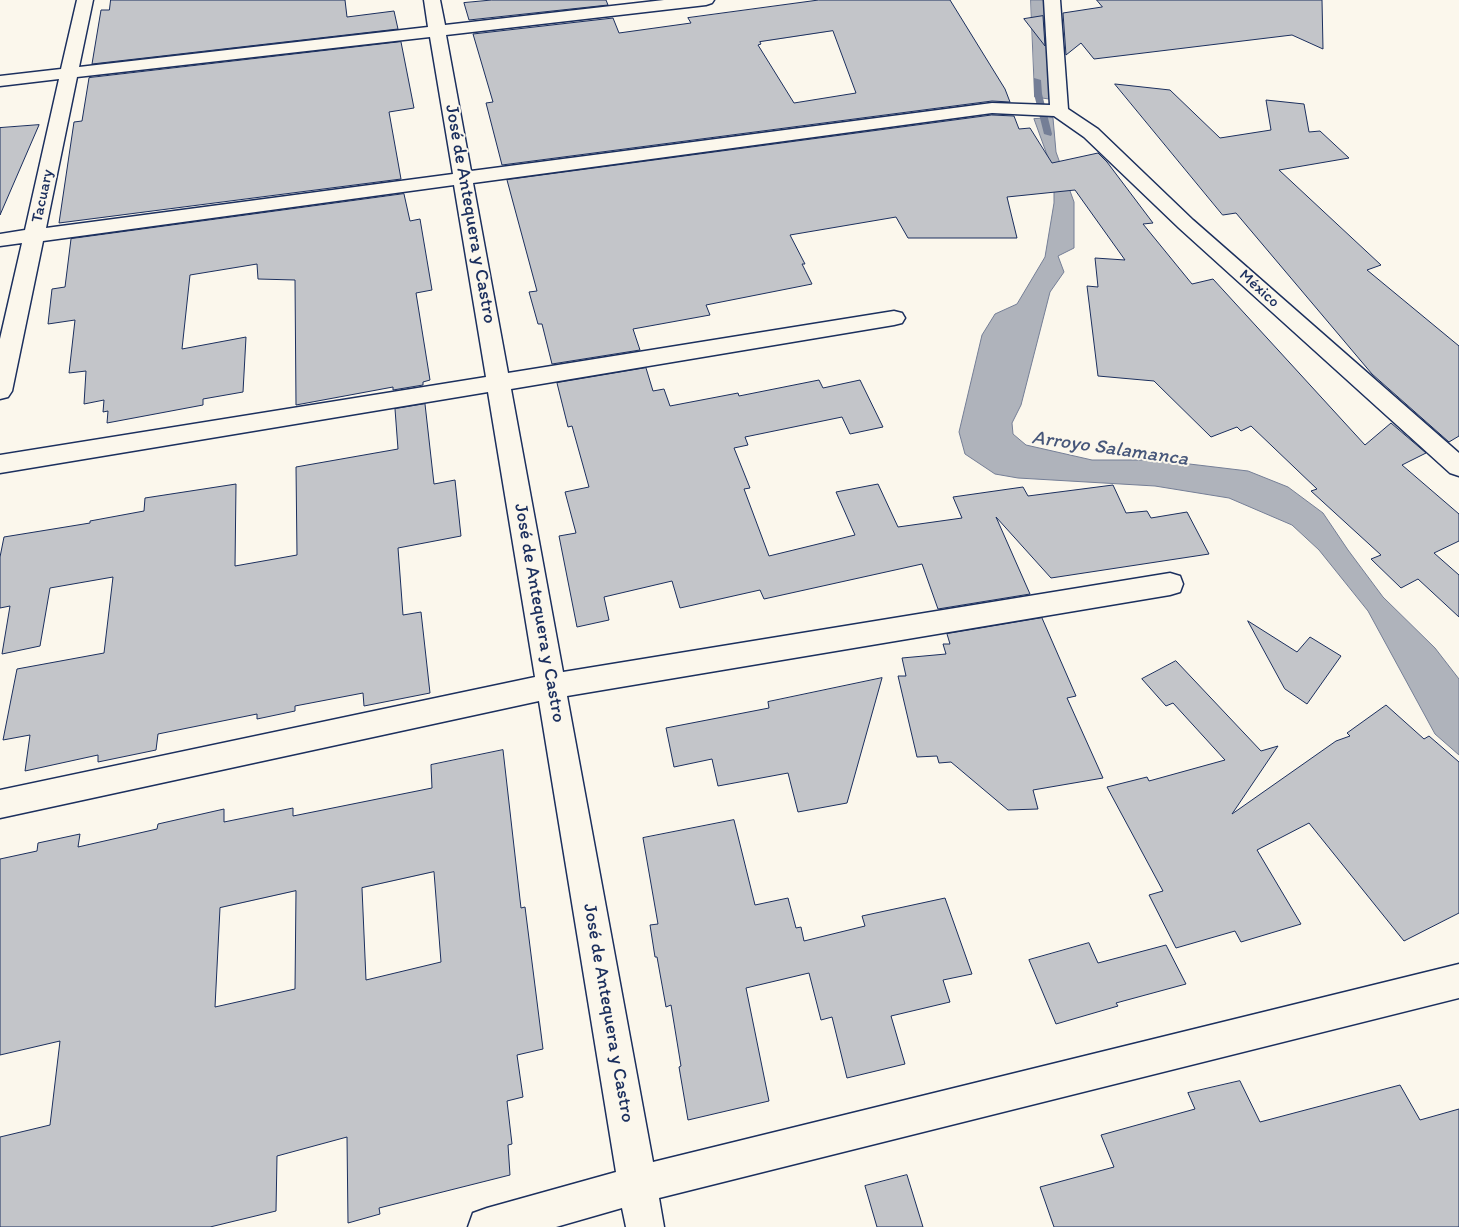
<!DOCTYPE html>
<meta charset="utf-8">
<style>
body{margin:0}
canvas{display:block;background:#fbf7ec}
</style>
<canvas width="1459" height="1227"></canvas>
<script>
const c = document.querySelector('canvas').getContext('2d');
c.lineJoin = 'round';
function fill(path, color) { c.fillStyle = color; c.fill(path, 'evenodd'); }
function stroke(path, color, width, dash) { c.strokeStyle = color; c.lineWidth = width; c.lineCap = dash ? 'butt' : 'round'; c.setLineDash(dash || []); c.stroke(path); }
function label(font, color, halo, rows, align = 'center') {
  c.font = font + ' Itim,sans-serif'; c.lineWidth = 4; c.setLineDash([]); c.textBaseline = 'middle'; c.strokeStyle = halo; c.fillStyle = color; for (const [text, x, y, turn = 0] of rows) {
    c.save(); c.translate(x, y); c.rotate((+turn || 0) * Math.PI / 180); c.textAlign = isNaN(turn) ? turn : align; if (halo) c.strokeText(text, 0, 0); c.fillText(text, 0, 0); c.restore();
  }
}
const water = new Path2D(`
 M1031 0H1045L1049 99 1035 97Z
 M1053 118 1056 152 1074 202V248L1058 256 1064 272 1050 292 1021 405 1012 423 1013 434 1026 445 1092 460H1156L1248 471 1288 487 1323 513 1348 550 1383 597 1435 648 1459 679V755L1435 734 1368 611 1319 550 1292 525 1229 498 1155 486 1018 478 995 474 965 454 959 432 982 335 995 314 1017 304 1045 257 1054 203V174L1034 119Z`);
fill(water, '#afb3bb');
stroke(water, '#747e96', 1);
fill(new Path2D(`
 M1034 78 1041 80 1042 94 1052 134 1051 136 1044 134 1034 94Z`), '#747e96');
const building = new Path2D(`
 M111 0H345L347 17 394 11 398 29 92 64 101 10H109Z
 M492 0H606L608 5 469 20 464 3Z
 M819 0H950L1005 89 1010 102 992 101 502 165 486 103 493 102 473 34 613 18 619 33 691 23 688 18ZM833 31 856 93 794 103 758 45 761 44 760 42Z
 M1097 0H1322L1323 49 1292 35 1094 59 1081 43 1066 55 1063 13 1102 7Z
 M1043 16 1045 46 1024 19Z
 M401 42 414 108 389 112 401 179 59 223 74 122 82 121 89 78Z
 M1115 84 1170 90 1220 138 1271 130 1266 100 1304 104 1309 132 1320 131 1349 158 1279 170 1381 265 1367 270 1459 346V436L1449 442 1372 374 1236 213 1223 215Z
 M992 115 1014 116 1019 129 1030 128 1052 163 1098 153 1107 162 1153 223 1143 224 1192 284 1213 279 1365 445 1391 423 1426 453 1402 465 1459 514V541L1434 553 1459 575V617L1418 579 1401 588 1371 559 1381 555 1311 491 1317 489 1251 426 1241 431 1237 427 1211 437 1154 381 1098 376 1087 286 1098 287 1095 258 1125 260 1075 190 1007 197 1017 238H908L896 217 790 235 805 264H802L812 284 706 305 710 315 633 329 640 350 552 364 542 324H538L529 292 537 291 507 180Z
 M39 125 0 215V128Z
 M404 194 410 221 420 219 432 290 416 293 430 380 423 382V385L393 390V387L296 405 295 280 258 279 257 264 190 275 182 349 246 337 243 392 203 399V405L107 423 108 411 103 412 104 400 84 404 86 371 69 373 75 320 48 324 52 289 65 287 71 239Z
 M646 368 653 391 664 389 670 406 738 393 739 396 819 380 823 388 860 380 883 427 850 434 842 417 745 437 748 445 734 448 750 488 744 489 769 556 855 535 836 492 878 484 898 527 962 518 953 497 1023 487 1028 496 1113 485 1126 513 1147 511 1151 518 1187 512 1209 554 1051 578 996 517 1030 594 938 609 922 564 764 599 760 590 680 608 672 581 604 597 609 620 577 627 559 536 576 533 565 492 589 487 572 426 568 427 557 383Z
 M425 404 434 484 455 480 461 536 398 548 403 615 421 612 430 693 364 706 363 693 295 706V711L257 719V714L158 734 156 750 98 762V755L25 771 30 735 3 740 17 669 104 653 113 577 50 588 40 646 2 654 10 606 0 608V557L4 537 90 523V521L144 511 145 498 236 484 235 566 297 555 296 467 398 449 395 409Z
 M1042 618 1076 696 1067 698 1103 778 1033 790 1038 809 1008 810 951 762 939 763 937 756 917 757 898 676H906L902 658 946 654 943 644H950L947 634Z
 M1248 621 1297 652 1310 637 1341 656 1307 704 1285 689Z
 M1176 661 1261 751 1278 746 1232 814 1336 741 1350 736 1347 733 1386 705 1424 739 1429 736 1459 762V913L1404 941 1309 823 1257 850 1301 924 1241 942 1235 931 1176 948 1149 895 1163 891 1107 787 1147 777 1149 781 1225 760 1173 703 1166 706 1142 679Z
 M882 678 847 803 798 812 788 773 718 786 712 759 674 767 666 728 769 708 768 702Z
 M503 750 521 908 525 907 543 1049 517 1055 523 1097 507 1101 512 1144 508 1145 510 1175 379 1208 380 1214 348 1223 347 1137 277 1156 276 1211 210 1227H0V1137L50 1125 60 1041 0 1055V859L37 851 38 843 80 834 78 847 157 829 158 824 224 809V822L293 808V816L432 788 431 765ZM434 872 441 962 366 980 362 888ZM296 891 295 989 215 1007 220 908Z
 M734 820 755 905 788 898 796 928 801 927 804 941 865 926 862 916 945 898 972 974 943 980 950 1002 891 1016 905 1064 847 1078 832 1017 821 1020 809 973 746 988 769 1101 688 1120 679 1067 681 1066 671 1005 666 1007 657 957H655L650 925 658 924 643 838Z
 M1089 943 1098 963 1166 945 1186 984 1116 1003 1118 1006 1056 1024 1029 960Z
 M1240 1081 1260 1122 1400 1085 1420 1120 1459 1109V1227H1054L1040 1187 1114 1167 1101 1135 1195 1109 1188 1093Z
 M907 1175 923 1227H877L865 1186Z`);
fill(building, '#c3c5c9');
stroke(building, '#1b2f5e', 1);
const minor = new Path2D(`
 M77 0H93L79 67 428 27 424 0H440L445 25 664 0H714L712 3 706 5 446 35 471 171 992 103 1050 105 1044 0H1060L1068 109 1098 129 1193 220 1459 453V476L1450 473 1179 228 1084 137 1054 116 992 113 473 183 508 373 894 311 902 313 905 318 902 323 894 325 511 389 563 672 1170 573 1180 576 1183 584 1180 592 1170 595 567 696 653 1162 1459 964V998L659 1198 664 1227H626L622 1208 556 1227H468L473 1213 487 1208 616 1172 539 701 0 818V790L535 677 488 392 0 473V455L486 377 454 185 43 241 12 391 8 397 0 399V339L22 243 0 246V234L25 230 59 79 0 86V76L61 69ZM430 37 453 174 46 228 77 77Z`);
stroke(minor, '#1b2f5e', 3);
fill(minor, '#fbf7ec');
label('16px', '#1b2f5e', '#fbf7ec', [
 ["Tacuary",43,196,-78],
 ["México",1259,289,42]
]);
label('19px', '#1b2f5e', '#fbf7ec', [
 ["José de Antequera y Castro",470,214,80],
 ["José de Antequera y Castro",539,613,80],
 ["José de Antequera y Castro",608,1013,80]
]);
label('italic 20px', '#47577a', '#fbf7ec', [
 ["Arroyo Salamanca",1110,449,8]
]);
</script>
